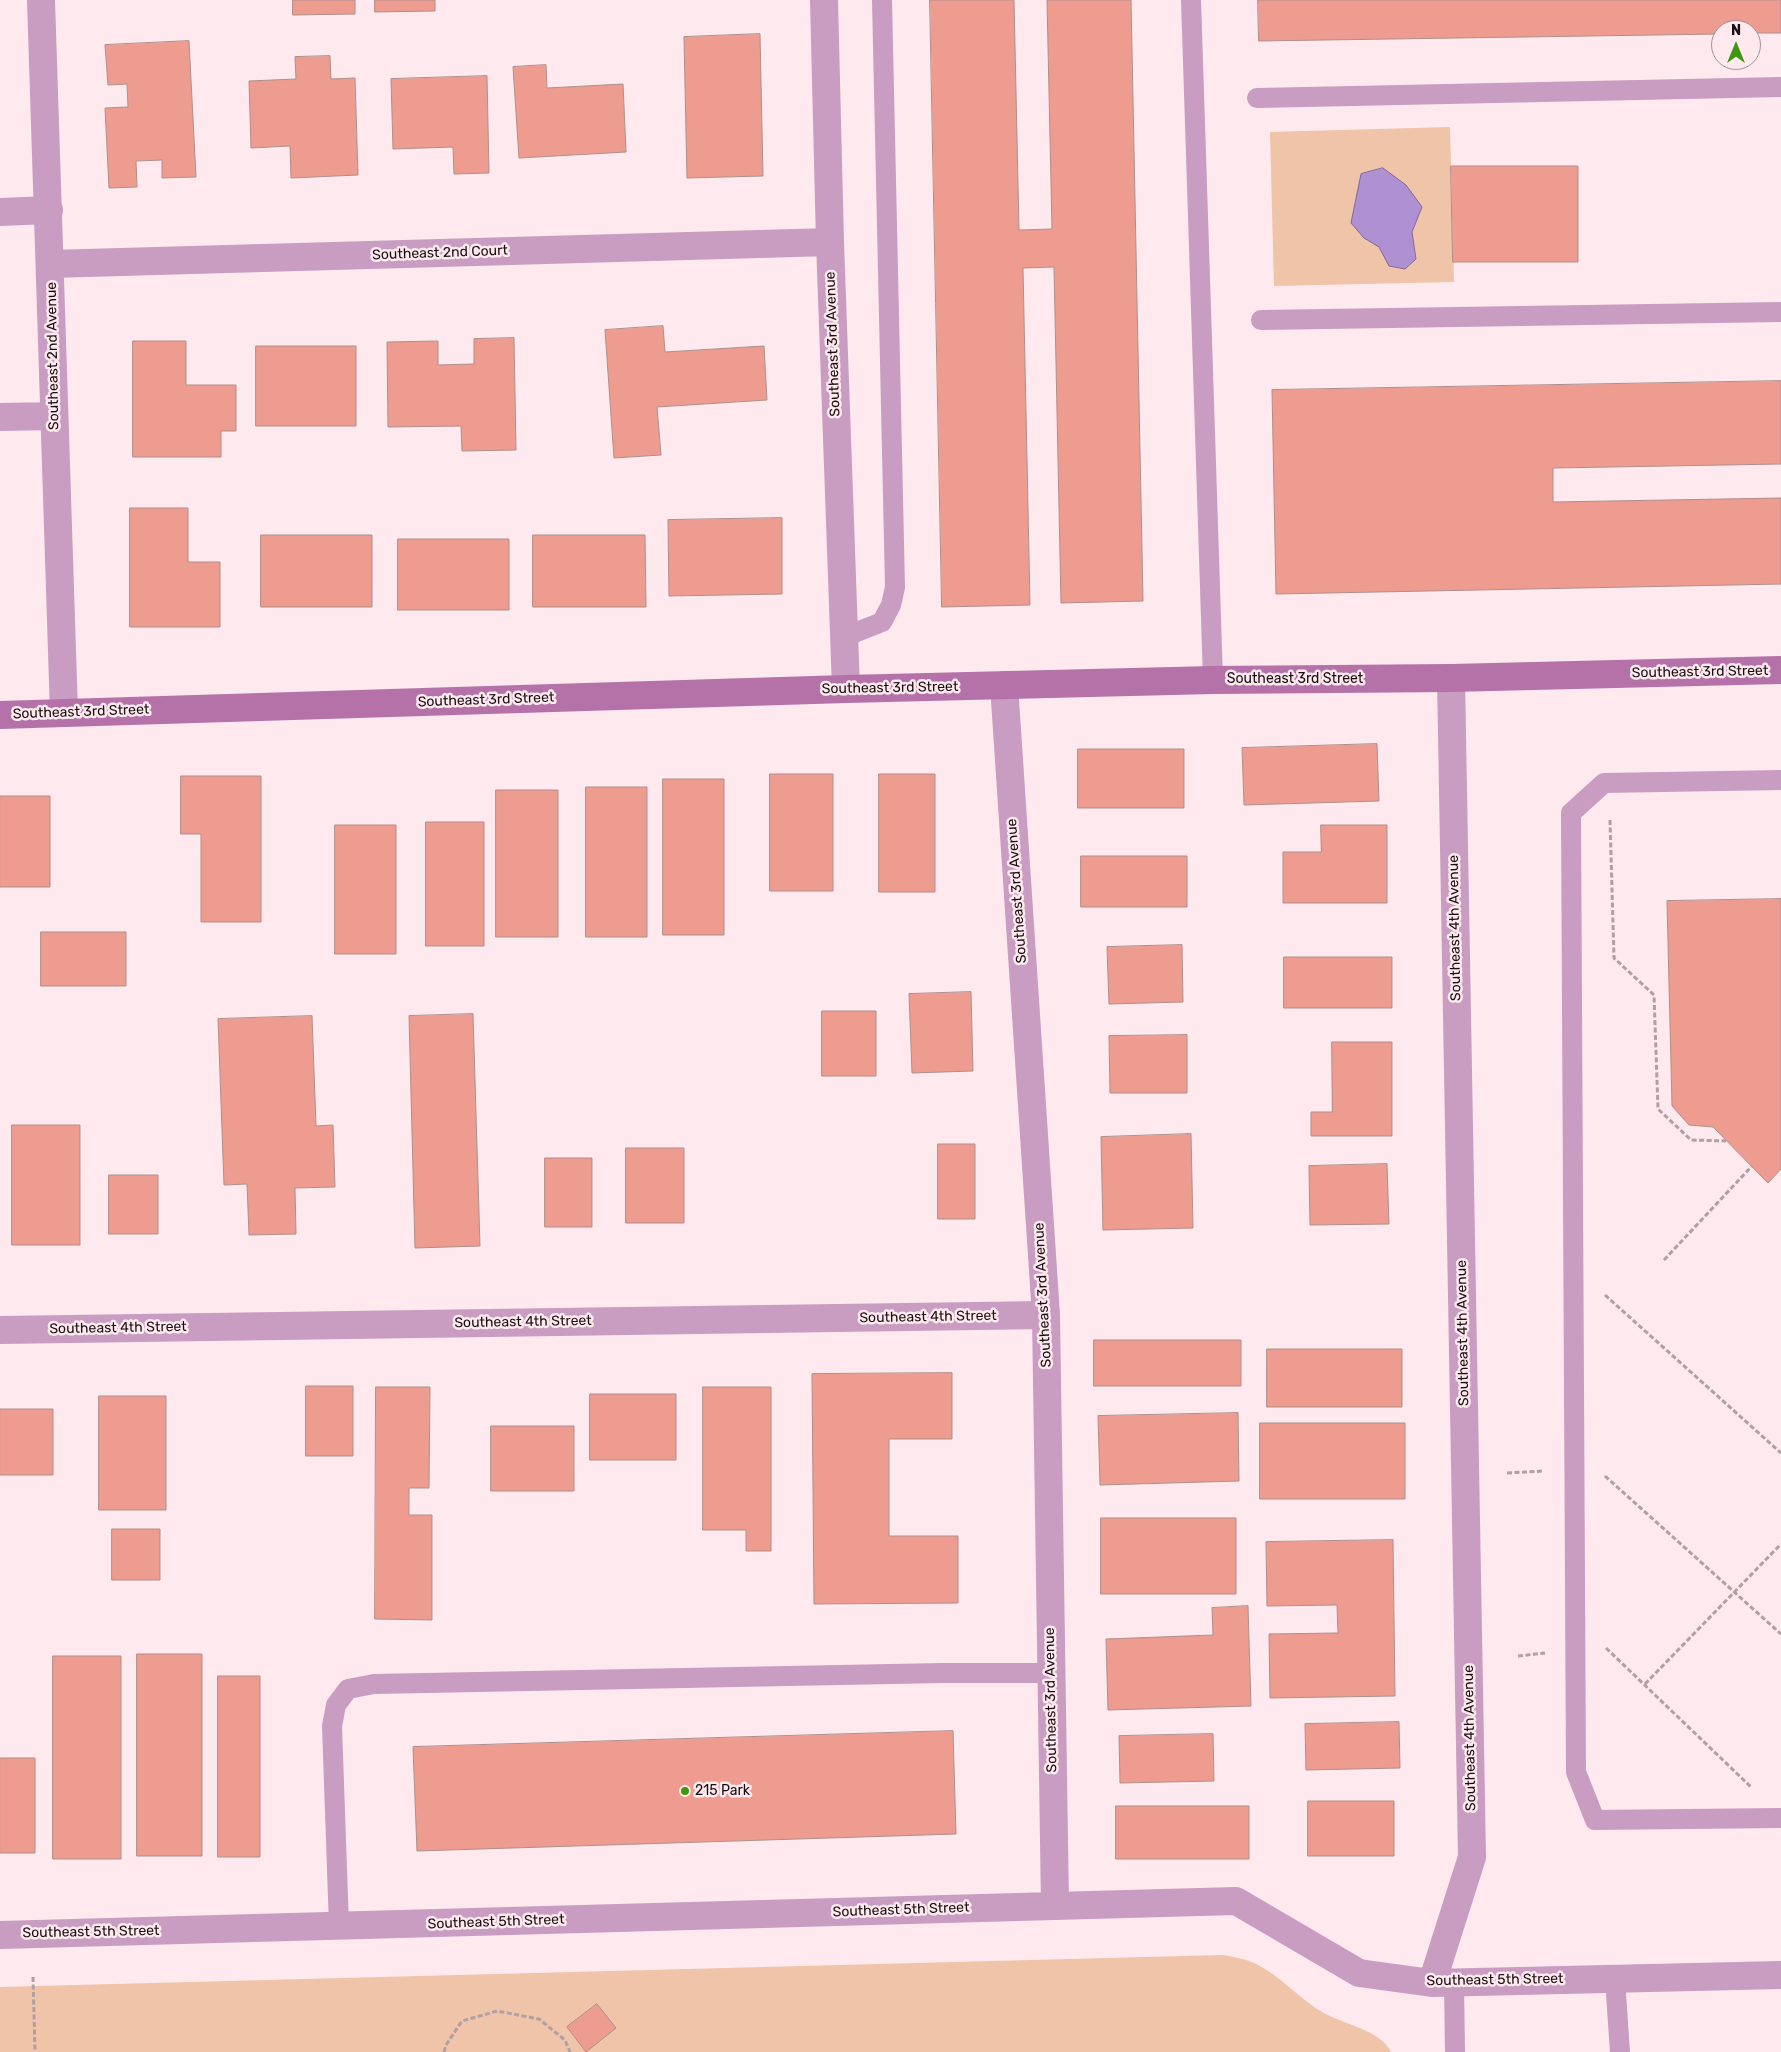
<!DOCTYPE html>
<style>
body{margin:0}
#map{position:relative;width:1781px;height:2052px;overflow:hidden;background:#fde9ee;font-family:Rubik,sans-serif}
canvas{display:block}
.north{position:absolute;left:1711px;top:20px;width:50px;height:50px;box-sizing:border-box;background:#fde9ee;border:1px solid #a19195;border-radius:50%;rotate:0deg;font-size:14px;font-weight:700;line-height:20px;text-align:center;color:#180d10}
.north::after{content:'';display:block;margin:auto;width:18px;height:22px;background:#40970e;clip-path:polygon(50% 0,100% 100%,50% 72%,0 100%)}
</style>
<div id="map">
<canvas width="1781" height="2052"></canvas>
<div class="north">N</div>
</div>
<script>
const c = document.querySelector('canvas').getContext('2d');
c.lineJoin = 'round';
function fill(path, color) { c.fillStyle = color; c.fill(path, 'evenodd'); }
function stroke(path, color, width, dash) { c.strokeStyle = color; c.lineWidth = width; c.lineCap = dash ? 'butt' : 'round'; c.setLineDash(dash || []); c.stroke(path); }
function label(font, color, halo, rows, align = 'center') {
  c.font = font + ' Rubik,sans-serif'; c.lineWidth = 5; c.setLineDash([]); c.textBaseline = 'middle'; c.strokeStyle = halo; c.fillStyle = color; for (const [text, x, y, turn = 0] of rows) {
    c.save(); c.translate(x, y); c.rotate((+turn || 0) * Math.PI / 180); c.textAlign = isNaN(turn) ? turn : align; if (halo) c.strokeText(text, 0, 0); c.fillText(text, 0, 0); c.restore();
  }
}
fill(new Path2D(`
 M1450 127 1454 282 1274 286 1270 132Z
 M1223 1955C1235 1957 1246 1959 1256 1964 1281 1976 1298 1998 1322 2012 1342 2024 1381 2030 1391 2052H0V1987Z`), '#efc4a8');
const water = new Path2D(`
 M1383 168 1406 185 1422 207 1412 232 1416 259 1405 269 1389 266 1379 247 1364 238 1351 223 1361 174Z`);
fill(water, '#af90d3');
stroke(water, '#826998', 1);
const building = new Path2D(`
 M293 0H355V14L293 15Z
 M375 0H435V11L375 12Z
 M930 0H1014L1019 230 1052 229 1047 0H1131L1143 601 1061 603 1054 267 1023 268 1030 605 942 607Z
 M1258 0H1781V33H1751V30H1721V34L1259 41Z
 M760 34 763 176 687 178 684 37Z
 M189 41 196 177 162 178V160L136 161 137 187 109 188 105 108 128 107 127 84 108 85 105 45Z
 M330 56 331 79 355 78 358 175 291 178 290 146 251 148 249 81 296 79 295 57Z
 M546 65 547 88 623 84 626 152 519 158 513 67Z
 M487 76 489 173 454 174 453 147 393 149 391 79Z
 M1451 166H1578V262H1453Z
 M663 326 665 352 764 346 767 400 657 407 661 455 614 458 605 330Z
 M514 338 516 450 462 451 461 426 388 427 387 342 438 341V365L474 364V339Z
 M133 341H186V385H236V431H221V457H133Z
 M256 346H356V426H256Z
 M1781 381V464L1553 468V502L1781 498V584L1276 594 1272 390Z
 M130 508H188V562H220V627H130Z
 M782 518V594L669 596 668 520Z
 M261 535H372V607H261Z
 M533 535H645L646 607H533Z
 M398 539H509V610H398Z
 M1377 744 1379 801 1244 805 1242 748Z
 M1078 749H1184V808H1078Z
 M770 774H833V891H770Z
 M879 774H935V892H879Z
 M181 776H261V922H201V834H181Z
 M663 779H724V935H663Z
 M586 787H647V937H586Z
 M496 790H558V937H496Z
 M0 796H50V887H0Z
 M426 822H484V946H426Z
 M335 825H396V954H335Z
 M1321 825H1387V903H1283V852H1321Z
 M1081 856H1187V907H1081Z
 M1781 899V1169L1768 1183 1713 1127 1689 1125 1672 1106 1667 901Z
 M41 932H126V986H41Z
 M1182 945 1183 1002 1109 1004 1107 947Z
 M1284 957H1392V1008H1284Z
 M971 992 973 1071 912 1073 909 994Z
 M822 1011H876V1076H822Z
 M473 1014 480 1246 415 1248 409 1016Z
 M312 1016 316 1126 333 1125 335 1187 295 1188 296 1234 249 1235 247 1184 224 1185 218 1019Z
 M1187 1035V1093H1110L1109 1036Z
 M1332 1042H1392V1136H1311V1112H1332Z
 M12 1125H80V1245H12Z
 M1191 1134 1193 1228 1103 1230 1101 1137Z
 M938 1144H975V1219H938Z
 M626 1148H684V1223H626Z
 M545 1158H592V1227H545Z
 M1387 1164 1389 1224 1310 1225 1309 1166Z
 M109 1175H158V1234H109Z
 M1094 1340H1241V1386H1094Z
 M1267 1349H1402V1407H1267Z
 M952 1373V1439H889V1536H958V1603L814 1604 812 1374Z
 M306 1386H353V1456H306Z
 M376 1387H430L429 1488H409V1515H432V1620L375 1619Z
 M703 1387H771V1551H746V1530H703Z
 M590 1394H676V1460H590Z
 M99 1396H166V1510H99Z
 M0 1409H53V1475H0Z
 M1238 1413 1239 1481 1100 1485 1098 1416Z
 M1260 1423H1405V1499H1260Z
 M491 1426H574V1491H491Z
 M1101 1518H1236V1594H1101Z
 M112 1529H160V1580H112Z
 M1393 1540 1395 1696 1270 1698 1269 1634 1338 1633 1337 1605 1267 1606 1266 1542Z
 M1248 1606 1251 1706 1108 1710 1106 1639 1213 1635 1212 1608Z
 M137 1654H202V1856H137Z
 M53 1656H121V1859H53Z
 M218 1676H260V1857H218Z
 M1399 1722 1400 1768 1306 1770 1305 1724Z
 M953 1731 956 1834 417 1851 413 1747Z
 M1213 1734 1214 1781 1120 1783 1119 1736Z
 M0 1758H35V1853H0Z
 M1308 1801H1394V1856H1308Z
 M1116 1806H1249V1859H1116Z
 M597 2004 616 2028 586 2052 567 2027Z`);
fill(building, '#ee9b90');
stroke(building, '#af8f8b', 1);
stroke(new Path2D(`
 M1610 820 1614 958 1654 995 1658 1109 1691 1140 1726 1141
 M1664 1260 1752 1166
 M1605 1295 1781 1453
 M1507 1473 1544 1471
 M1605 1476 1781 1634
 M1606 1648 1751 1787
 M1518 1656 1545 1653
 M1645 1684 1781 1544
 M33 1977 35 2052
 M444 2052 446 2045 462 2021 497 2011 539 2019 565 2040 570 2052`), '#b09fa3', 3, [5, 2.5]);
stroke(new Path2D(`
 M1191 0 1213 680
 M1257 98 1781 87
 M1261 320 1781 312
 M844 637 882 622 891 605 895 587 882 0
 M1781 780 1604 783 1571 813 1576 1772 1595 1820 1781 1818
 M339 1926 332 1726 336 1705 348 1689 374 1684 943 1673H1051
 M1615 1979 1620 2052
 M1454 1982 1455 2052`), '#c99cc1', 20);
stroke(new Path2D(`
 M41 0 64 713
 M824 0 830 242 846 689
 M0 212 49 210
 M50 264 830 242
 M0 417 54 416
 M1004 685 1046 1315 1055 1906
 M0 1330 1046 1315
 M0 1935 1236 1901 1359 1973 1432 1983 1781 1975
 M1432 1983 1472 1857 1451 678`), '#c99cc1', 28);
stroke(new Path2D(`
 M0 715 846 689 1213 680 1451 678 1781 670`), '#b472a9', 28);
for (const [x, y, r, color] of [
 [685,1791,5,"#40970e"]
]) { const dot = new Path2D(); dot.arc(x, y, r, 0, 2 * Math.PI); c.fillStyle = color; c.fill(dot); stroke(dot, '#fde9ee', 2); }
label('14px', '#180d10', '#fde9ee', [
 ["Southeast 2nd Court",440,253,-2],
 ["Southeast 3rd Avenue",833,344,-92],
 ["Southeast 2nd Avenue",53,356,-91],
 ["Southeast 3rd Street",1700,672,-1],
 ["Southeast 3rd Street",1295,679],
 ["Southeast 3rd Street",890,688,-1],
 ["Southeast 3rd Street",486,700,-2],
 ["Southeast 3rd Street",81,712,-2],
 ["Southeast 3rd Avenue",1017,891,-94],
 ["Southeast 4th Avenue",1455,928,-91],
 ["Southeast 3rd Avenue",1043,1295,-93],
 ["Southeast 4th Street",928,1317,-1],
 ["Southeast 4th Street",523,1322,-1],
 ["Southeast 4th Street",118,1328,-1],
 ["Southeast 4th Avenue",1463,1333,-91],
 ["Southeast 3rd Avenue",1051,1700,-91],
 ["Southeast 4th Avenue",1470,1738,-91],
 ["Southeast 5th Street",901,1910,-2],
 ["Southeast 5th Street",496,1922,-2],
 ["Southeast 5th Street",91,1932,-1],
 ["Southeast 5th Street",1495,1980,-1]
]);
label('14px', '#180d10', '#fde9ee', [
 ["215 Park",695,1791]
], 'left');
</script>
